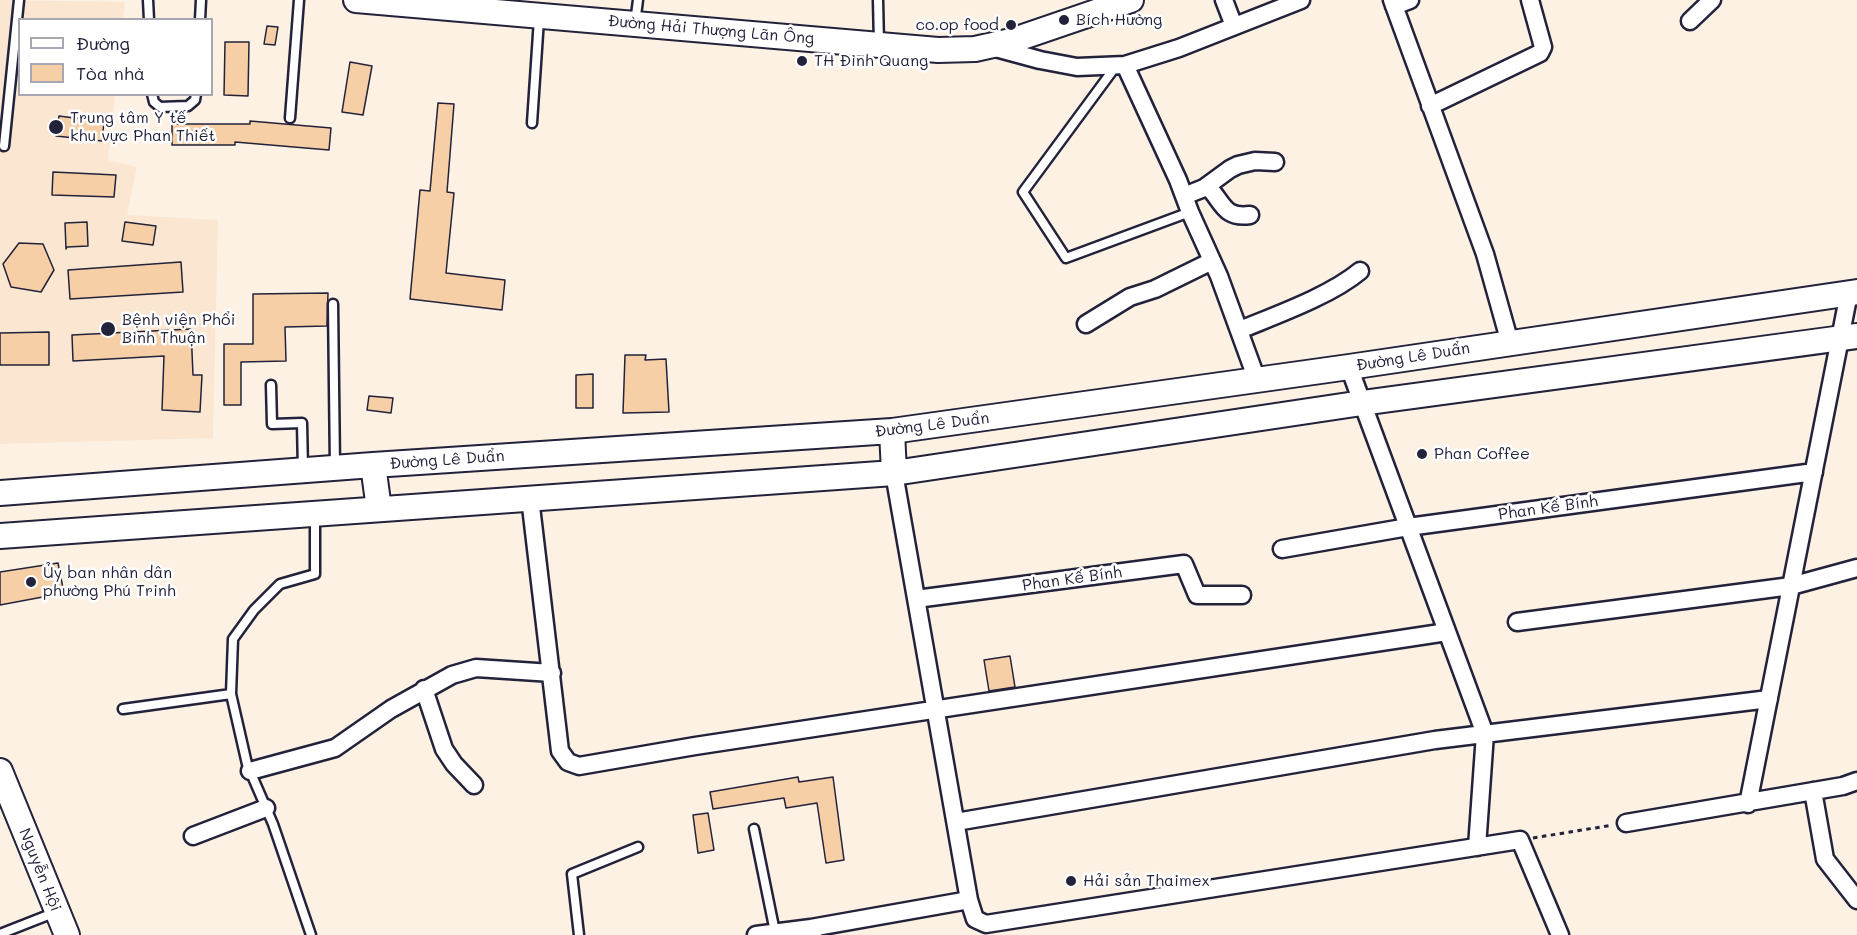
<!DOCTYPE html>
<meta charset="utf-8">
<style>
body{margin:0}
#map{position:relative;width:1857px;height:935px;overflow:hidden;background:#fdf1e4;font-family:Mali,sans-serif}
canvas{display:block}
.legend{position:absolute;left:18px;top:18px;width:195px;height:78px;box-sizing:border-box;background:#fff;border:2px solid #a7a7b1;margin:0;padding:8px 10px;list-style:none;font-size:18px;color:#22223b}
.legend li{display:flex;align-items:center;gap:12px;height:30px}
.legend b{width:30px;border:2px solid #a7a7b1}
</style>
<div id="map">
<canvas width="1857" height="935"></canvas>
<ul class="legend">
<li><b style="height:8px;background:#fff"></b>Đường</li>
<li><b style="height:16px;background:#f7cfa6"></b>Tòa nhà</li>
</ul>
</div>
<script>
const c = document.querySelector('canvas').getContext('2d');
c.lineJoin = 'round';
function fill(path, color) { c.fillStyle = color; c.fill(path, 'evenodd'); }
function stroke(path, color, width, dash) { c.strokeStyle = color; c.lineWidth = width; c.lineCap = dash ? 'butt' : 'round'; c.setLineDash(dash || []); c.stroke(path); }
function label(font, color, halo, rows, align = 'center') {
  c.font = font + ' Mali,sans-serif'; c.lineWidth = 5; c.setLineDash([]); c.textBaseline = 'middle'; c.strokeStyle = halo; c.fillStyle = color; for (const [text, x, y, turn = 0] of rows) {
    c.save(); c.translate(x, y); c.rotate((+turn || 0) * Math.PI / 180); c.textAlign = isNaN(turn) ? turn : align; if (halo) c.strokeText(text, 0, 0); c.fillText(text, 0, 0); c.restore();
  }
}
fill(new Path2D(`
 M0 0 125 2 123 19 20 20V94L115 95 108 160 137 167 127 215 218 220 213 438 0 444Z`), '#fbe7d1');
const building = new Path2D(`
 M267 26 278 27 275 45 264 44Z
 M225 42H249L248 96 224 95Z
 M350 62 372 66 363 115 342 112Z
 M438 103 454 104 447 192 454 193 446 273 505 280 502 310 410 299 420 190 430 191Z
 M59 116 104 122 102 141 56 136Z
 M250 121 331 128 329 150 235 142V145H172V124H250Z
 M53 172 116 175 114 197 52 195Z
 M87 222 88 246 67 247 66 249 65 223Z
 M125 222 156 226 153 245 122 241Z
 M19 243 43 244 54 270 41 292 11 287 3 264Z
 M181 262 183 292 70 299 68 270Z
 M328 293 327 326 285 327 286 361 241 362V405H224V344H253V294Z
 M191 329 193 375H202L200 412 162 410 164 356 73 361 72 335Z
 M49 332V365H0V333Z
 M625 355H646L645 360 666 359 669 412 623 413Z
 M593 374V408H576V375Z
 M369 396 393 398 391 413 367 410Z
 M58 563 64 593 0 605V572Z
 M1010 656 1015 687 989 691 984 660Z
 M798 777 799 782 833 777 844 860 826 863 817 803 786 808 784 798 713 809 710 792Z
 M708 813 714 850 698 853 693 815Z`);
fill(building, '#f7cfa6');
stroke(building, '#22223b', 1.5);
const lane = new Path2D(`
 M148 0 149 20
 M878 0 879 44
 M200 20 201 0
 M635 23 638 0
 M1116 66 1023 192 1066 258 1190 212
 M152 94 154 102 160 107 188 106 195 100 196 94
 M290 118 299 0
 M532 123 539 19
 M4 146 19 0
 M333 304 335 467
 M271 385 272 424 302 423 303 470
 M123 709 231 694
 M754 829 775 932
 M0 934 56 912
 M311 935 273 824 247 764 231 694 233 639 254 610 280 584 315 574V516
 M579 935 572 874 638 847`);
const street = new Path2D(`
 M1224 0 1234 26
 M1392 0 1485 254 1510 343
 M1394 6 1410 0
 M1690 21 1712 0
 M992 47 1040 60 1077 67 1125 65 1179 48 1301 0
 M1125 65 1178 180 1190 212 1219 276 1257 380
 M1430 106 1540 53 1543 47 1530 0
 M1207 186C1223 201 1223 219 1250 215
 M1184 196 1204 188 1230 169 1238 165 1255 161 1275 162
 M1086 324 1130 297 1155 289 1212 261
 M1240 330C1276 315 1330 296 1360 271
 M1349 367 1485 734 1477 847
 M894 473 969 900 975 919 986 924 1520 840 1560 935
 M530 498 560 751 568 762 579 766 695 746 1447 632
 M1282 549 1408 527 1814 472
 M916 599 1184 564 1197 595H1242
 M1517 622 1791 586 1857 568
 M424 689 444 749 454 764 474 785
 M250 771 335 748 391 709 452 675 476 668 552 673
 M1813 791 1825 859 1857 900
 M1748 804 1849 293
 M956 822 1435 740 1769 699
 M1626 823 1843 786 1857 781
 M193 836 266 808
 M811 928 969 900
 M756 935 811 928 813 935`);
const secondary = new Path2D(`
 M356 0 938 50 975 49 1011 41 1131 0
 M892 431 894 473
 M373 465 379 509
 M0 493 373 465 892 431 1349 367 1857 292
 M0 536 894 473 1362 403 1857 336
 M0 771 67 935`);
stroke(lane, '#22223b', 13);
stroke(street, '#22223b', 21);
stroke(secondary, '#22223b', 28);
stroke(new Path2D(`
 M1533 838 1613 825`), '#22223b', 3, [4.5, 4.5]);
stroke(lane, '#fff', 8);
stroke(street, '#fff', 16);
stroke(secondary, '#fff', 24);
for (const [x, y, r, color] of [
 [1064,20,6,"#22223b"],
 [1011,25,6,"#22223b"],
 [802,61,6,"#22223b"],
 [56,127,8,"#22223b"],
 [108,329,8,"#22223b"],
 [1422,454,6,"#22223b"],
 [31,582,6,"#22223b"],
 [1071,881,6,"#22223b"]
]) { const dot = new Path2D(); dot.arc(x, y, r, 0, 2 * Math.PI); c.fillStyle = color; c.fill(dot); stroke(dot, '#fff', 2); }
label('16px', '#22223b', '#fff', [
 ["Bích Hường",1076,20],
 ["co.op food",999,25,"right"],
 ["TH Đình Quang",814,61],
 ["Trung tâm Y tế",70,118],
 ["khu vực Phan Thiết",70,136],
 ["Bệnh viện Phổi",122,320],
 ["Bình Thuận",122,338],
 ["Phan Coffee",1434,454],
 ["Ủy ban nhân dân",43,573],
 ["phường Phú Trinh",43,591],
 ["Hải sản Thaimex",1083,881]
], 'left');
label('16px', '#22223b', '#fff', [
 ["Đường Hải Thượng Lãn Ông",711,30,5],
 ["Đường Lê Duẩn",1413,357,-9],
 ["Đường Lê Duẩn",932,425,-7],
 ["Đường Lê Duẩn",447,460,-4],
 ["Phan Kế Bính",1548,508,-8],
 ["Phan Kế Bính",1072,579,-8],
 ["Nguyễn Hội",40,870,68]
]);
</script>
